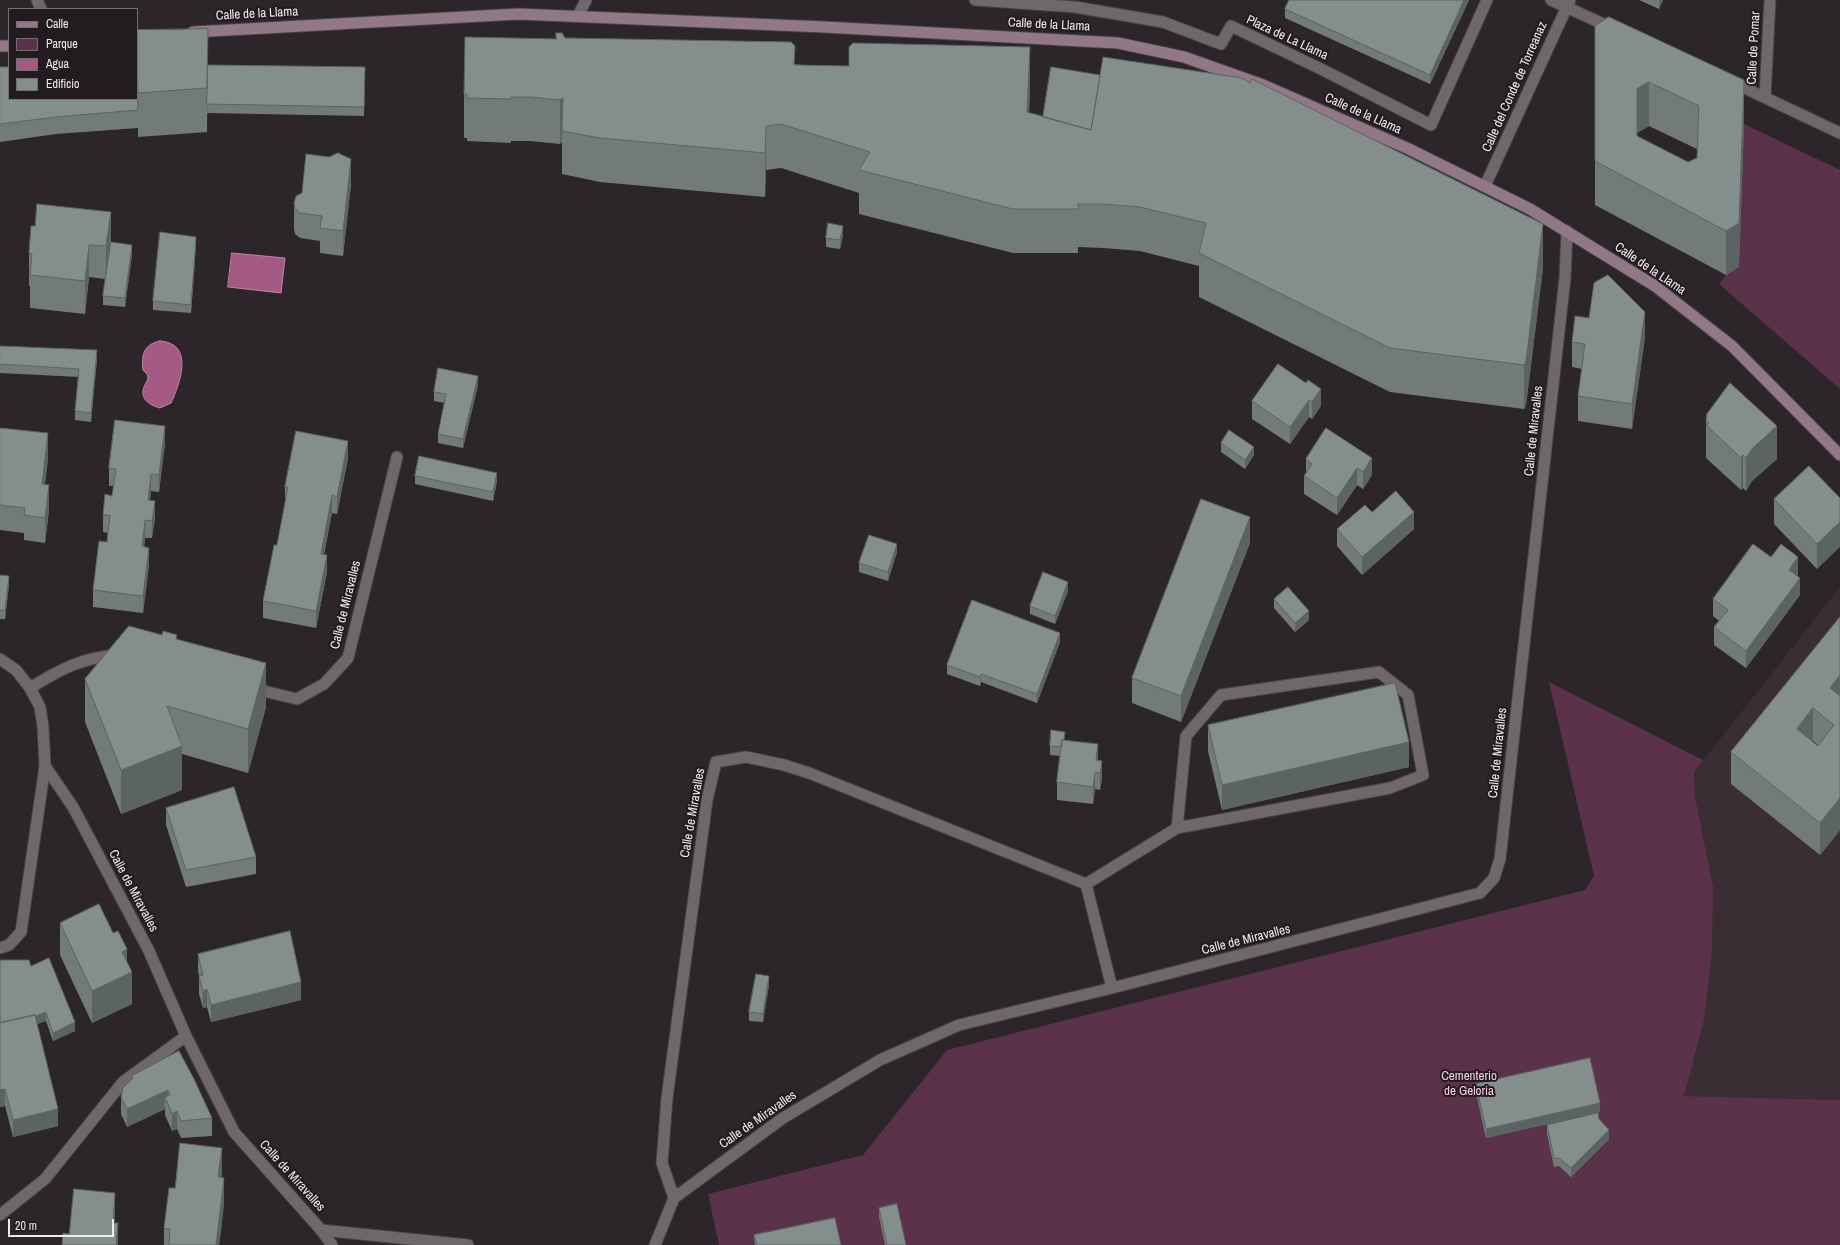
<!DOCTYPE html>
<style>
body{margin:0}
#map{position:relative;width:1840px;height:1245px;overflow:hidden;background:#2c2529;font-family:"Archivo Narrow",sans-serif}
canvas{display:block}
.legend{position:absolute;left:8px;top:8px;width:130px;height:92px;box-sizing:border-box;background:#221b1f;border:1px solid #746e72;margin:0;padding:5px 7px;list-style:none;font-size:12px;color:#f0ebee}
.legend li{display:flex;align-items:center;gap:8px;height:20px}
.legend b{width:20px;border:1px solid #746e72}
.scale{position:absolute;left:8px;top:1219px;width:106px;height:18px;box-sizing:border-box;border:2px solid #f0ebee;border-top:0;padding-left:5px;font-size:12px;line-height:14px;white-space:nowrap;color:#f0ebee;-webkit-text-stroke:3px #221b1f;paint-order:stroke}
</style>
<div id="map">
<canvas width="1840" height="1245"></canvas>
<ul class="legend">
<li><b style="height:5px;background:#927886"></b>Calle</li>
<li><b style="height:11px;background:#5b324a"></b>Parque</li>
<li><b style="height:11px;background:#a45a85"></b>Agua</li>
<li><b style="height:11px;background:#848f8d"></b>Edificio</li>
</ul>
<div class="scale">20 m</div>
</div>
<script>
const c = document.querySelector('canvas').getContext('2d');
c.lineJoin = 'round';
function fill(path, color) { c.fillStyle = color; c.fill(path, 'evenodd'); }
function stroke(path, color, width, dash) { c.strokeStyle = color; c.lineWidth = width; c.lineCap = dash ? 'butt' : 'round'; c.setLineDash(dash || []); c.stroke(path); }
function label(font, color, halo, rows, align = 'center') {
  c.font = font + ' "Archivo Narrow",sans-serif'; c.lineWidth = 4; c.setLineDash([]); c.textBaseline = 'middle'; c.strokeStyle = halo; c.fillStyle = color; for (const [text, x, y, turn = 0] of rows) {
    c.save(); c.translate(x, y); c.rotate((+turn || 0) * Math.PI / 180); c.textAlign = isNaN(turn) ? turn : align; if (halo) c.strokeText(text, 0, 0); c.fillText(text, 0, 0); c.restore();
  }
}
fill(new Path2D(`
 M1840 587V1100L1684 1096 1704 1020 1694 772Z`), '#3a2d34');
fill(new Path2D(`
 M1744 124 1840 170V389L1719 284 1726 275 1739 266Z
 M1549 682 1703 760 1694 772 1695 797 1713 886 1712 951 1704 1020 1684 1096 1840 1100V1245H719L708 1194 863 1155 947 1050 1585 890 1594 876Z`), '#5b324a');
const water = new Path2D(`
 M232 253 285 258 281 293 228 287Z
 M160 341C195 343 180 384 171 403L160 408C151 406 139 399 144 387 145 384 147 382 148 378L147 374 143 370C141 355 144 344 160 341Z`);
fill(water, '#a45a85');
stroke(water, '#bb86a4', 1);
const service = new Path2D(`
 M30 688C57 671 86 655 118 656
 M251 688 297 699 324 684 348 658 397 457
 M1086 884 1177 828 1186 736 1221 695 1379 672 1408 695 1423 775 1390 788 1177 828
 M0 948 9 945 21 932 45 766`);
const pedestrian = new Path2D(`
 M975 0 1075 7 1163 22 1221 44 1231 26 1321 69 1431 125 1487 0`);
const minor = new Path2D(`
 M37 0 41 9
 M1551 0 1612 28
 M578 16 586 0
 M1732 82 1840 133
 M1765 97 1770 0
 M1485 186 1570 0
 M0 659 16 670 30 688 40 707 43 727 45 766 73 807 149 951 186 1036 123 1082 45 1179 0 1215
 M186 1036 234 1132 321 1230 332 1245
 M674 1198 662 1163 667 1098 707 800 716 762 746 757 784 765 809 773 1086 884 1112 988
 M321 1230 468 1245
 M655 1245 674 1198 783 1118 880 1060 959 1025 1112 988 1480 893 1494 878 1500 859 1565 278 1567 231`);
const secondary = new Path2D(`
 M193 32 518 14 824 27 1118 43 1184 57 1263 85 1409 149 1530 209 1655 286 1732 346 1840 455
 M0 46H9`);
stroke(service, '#494346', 13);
stroke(pedestrian, '#494346', 13);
stroke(minor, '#494346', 13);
stroke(secondary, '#494346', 13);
stroke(service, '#6f676b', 11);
stroke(pedestrian, '#6f676b', 11);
stroke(minor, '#6f676b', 11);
stroke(secondary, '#927886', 11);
fill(new Path2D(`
 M1469 0 1430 84 1285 18V9Z
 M1639 0H1663L1659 9Z
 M1595 26 1744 124 1739 267 1726 275 1595 205ZM1649 126 1697 149V158L1688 162 1637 136V133Z
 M137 30 208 65 365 67 364 116 207 113V132L138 137V121V128L56 134 0 142V67L137 99Z
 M565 38 1030 91 1029 113 1543 268 1526 405 1524 409 1390 392 1199 297V266L1140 251 1103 248 1078 247V253H1013L859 214V193L781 168 766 170 765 197 600 182 562 174V142L560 144 530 141H511V143L467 141V138H464V94Z
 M351 184 343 256 320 253V241L300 238 295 234 294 228V203Z
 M31 226 111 242 132 254 125 307 103 305V296L105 279 89 277 85 314 30 308V286H29V253Z
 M843 235 840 249 826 247V238Z
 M196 246 191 313 153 310V301Z
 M1645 337 1632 429 1578 421V396L1582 369 1572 367V342Z
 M0 346 97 359 91 422 75 420V411L79 377 0 373Z
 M1278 364 1321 406 1312 419 1309 417 1290 444 1252 419V401Z
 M478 385 463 448 438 443V434L445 403 434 401V392Z
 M1706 420 1777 459 1752 481 1746 491 1743 488 1741 490 1706 458Z
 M0 428 48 458 45 484 49 510 45 543 24 540V533L0 530Z
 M1326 428 1372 475 1363 489 1357 485 1337 515 1304 494V476L1306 474V459Z
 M165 443 159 492 151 491 150 500 155 518 152 538H145L144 547 149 565 143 613 93 607V590L107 542 108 533 103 532V515L112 496 114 486H109V468Z
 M1221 443 1254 455 1245 469 1221 452Z
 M348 458 337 514 332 513 324 554 327 572 316 628 263 618V601L277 545 285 502V487Z
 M415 476 497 481 493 501 415 484Z
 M1840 498 1817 569 1774 524V499Z
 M1372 512 1414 529 1362 575 1337 546V529Z
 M1250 543 1181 722 1132 703V678Z
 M897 552 888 581 859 572V563Z
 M1771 557 1798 574 1797 576 1800 595 1746 668 1714 645V627L1719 621 1713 616V599Z
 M0 575 9 585 5 619H0Z
 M1068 591 1055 624 1030 614V606Z
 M1274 599 1309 620 1295 632 1274 608Z
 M1840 617V830L1820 855 1731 784V752ZM1813 741 1818 745V746L1813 742Z
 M177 639 266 707 248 773 182 754V790L121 814 85 722V679Z
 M1060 642 1037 703 981 682 980 686 947 674V665Z
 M1208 725 1409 767 1222 810 1208 751Z
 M1065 740 1098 761 1102 779 1100 790 1095 789 1093 804 1057 800V782L1061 756 1050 755V746Z
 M166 808 256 857V874L186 887 166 825Z
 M60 923 127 962 132 1004 92 1023 60 955Z
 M198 954 301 1000 211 1022 207 1007 203 1008 199 994V976L198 971Z
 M31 966 75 1031 53 1041 46 1021 37 1024 58 1126 13 1137 5 1106 0 1107Z
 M769 985 763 1022 749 1021V1012Z
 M179 1051 212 1118V1136L181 1138 177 1129 172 1131 165 1115V1109L127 1127 121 1114V1097L132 1079V1076Z
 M1476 1084 1600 1112 1486 1138 1476 1093Z
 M1599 1119 1609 1139 1571 1177 1559 1166 1554 1167 1547 1134V1125Z
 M222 1173 221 1178 224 1203 219 1245H164V1228L175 1188Z
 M879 1208 906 1245H885L879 1217Z
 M754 1235 841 1245H755Z`), '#727b79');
fill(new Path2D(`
 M1464 0H1469L1430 84V75Z
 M1659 0H1663L1659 9Z
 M208 29V73L207 132V88Z
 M1030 47V91L1027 156V112Z
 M1744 80V124L1739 267 1726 275V231Z
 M1649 82V126L1637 133V89Z
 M563 98 562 142 560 144V100Z
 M766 126V170L765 197V153Z
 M351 159V184L343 256V231Z
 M111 212V245L106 279V246Z
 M1543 224V268L1526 405 1524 409V365Z
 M843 226V235L840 249V240Z
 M196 237V246L191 313V305Z
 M89 245V277L85 314V281Z
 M132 245V254L125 307V298Z
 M1645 312V337L1632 429V404Z
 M97 350V359L91 422V413Z
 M478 376V385L463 448V439Z
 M1321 389V406L1312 419V402Z
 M1309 400V417L1290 444V427Z
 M165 426V443L159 492V475Z
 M1777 426V459L1752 481 1746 491V458L1752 449Z
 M48 433V458L42 509V484Z
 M348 441V458L337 514V497Z
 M1254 447V455L1245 469V460Z
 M1743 455V488L1741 490V458Z
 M1372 458V475L1363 489V472Z
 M1357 468V485L1337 515V498Z
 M497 473V481L493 501V492Z
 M151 474V491L148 518V500Z
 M49 485V510L45 543V518Z
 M332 495V513L321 571V554Z
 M155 501V518L152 538V521Z
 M1414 512V529L1362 575V557Z
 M1250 517V543L1181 722V696Z
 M145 520V538L142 564V546Z
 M1840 522V547L1817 569V544Z
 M897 544V552L888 581V572Z
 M149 548V565L143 613V596Z
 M327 555V572L316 628V611Z
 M1798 557V574L1789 587V570Z
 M9 576V585L5 619V610Z
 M1800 578V595L1746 668V651Z
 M1068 582V591L1055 624V616Z
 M1309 611V620L1295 632V623Z
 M1060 633V642L1037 703V694Z
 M266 663V707L248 773V729Z
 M981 674V682L980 686V677Z
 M1840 675V707L1830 688Z
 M1813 708V741L1797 761V729Z
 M1409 742V767L1222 810V785Z
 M1098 744V762L1096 760Z
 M182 746V790L121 814V770Z
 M1102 761V779L1100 790V773Z
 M1095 772V789L1093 804V787Z
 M1840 798V830L1820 855V823Z
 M127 949V974L132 972V1004L92 1023V991L122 952Z
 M769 976V985L763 1022V1014Z
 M301 982V1000L211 1022V1005Z
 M207 989V1007L203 1008V991Z
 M46 1012V1021L0 1036V1027Z
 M75 1022V1031L53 1041V1033Z
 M5 1089V1106L0 1107V1090Z
 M168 1090V1104L165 1097V1109L127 1127V1109Z
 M1600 1103V1112L1486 1138V1129Z
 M58 1109V1126L13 1137V1120Z
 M177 1111V1129L172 1131V1114Z
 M1609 1130V1139L1571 1177V1168Z
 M222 1148V1173L218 1203V1177Z
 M224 1178V1203L221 1232 219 1245H216Z
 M115 1193V1218L113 1245V1223Z
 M118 1223V1245H116Z`), '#5c6463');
const building = new Path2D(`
 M1289 0H1464L1430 75 1285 9Z
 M1609 17 1744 80 1739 223 1726 231 1595 161V26ZM1649 82 1699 106 1697 158 1688 162 1637 136V89Z
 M208 29 207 88 138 93 137 57V30Z
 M556 33H562L565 38 791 42 795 46 794 65 849 66V47L853 43 1030 47 1027 112 1091 130 1103 57 1242 78 1250 83 1252 79 1543 224 1526 361 1524 365 1390 348 1199 253 1206 223 1140 207 1103 204H1078V209H1013L859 170 870 152 781 124 766 126 765 153 600 138 562 131 563 98 560 100 530 97H511V99L467 98V94H464L465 37 556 39Z
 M208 65 365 67 364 107 207 104Z
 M0 67H9V99H137V88L138 110 56 117 0 124Z
 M1051 67 1100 75 1091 130 1043 117Z
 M338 153 351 159 343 231 320 228 322 216 300 213 295 208 294 203 296 196 302 193 306 154 329 157Z
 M37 204 111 212 106 246 89 245 85 281 30 275 32 254 29 253 31 226H35Z
 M828 223 843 226 840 240 826 238Z
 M160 232 196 237 191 305 153 301Z
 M111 242 132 245 125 298 103 296Z
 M1608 275 1645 312 1632 404 1578 396 1585 344 1572 342 1575 316 1589 318 1594 283Z
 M0 346 97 350 91 413 75 411 79 369 0 364Z
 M1278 364 1306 383 1308 380 1321 389 1312 402 1309 400 1290 427 1252 401Z
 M438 368 478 376 463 439 438 434 446 394 434 392Z
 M1730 383 1777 426 1752 449 1746 458 1743 455 1741 458 1706 425 1709 423 1706 420 1707 414Z
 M115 420 165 426 159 475 151 474 148 500 155 501 152 521 145 520 142 546 149 548 143 596 93 590 99 541 107 542 110 515H103L105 494 112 496 116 469 109 468Z
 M0 428 48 433 42 484 49 485 45 518 24 515 25 508 0 505Z
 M1326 428 1372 458 1363 472 1357 468 1337 498 1304 476 1312 464 1306 459Z
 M1229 430 1254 447 1245 460 1221 443Z
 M296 431 348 441 337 497 332 495 321 554 327 555 316 611 263 601 274 545H277L288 487H285Z
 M419 456 497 473 493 492 415 476Z
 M1809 466 1840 498V522L1817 544 1774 499Z
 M1396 491 1414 512 1362 557 1337 529 1365 505 1372 512Z
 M1201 499 1250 517 1181 696 1132 678Z
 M869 535 897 544 888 572 859 563Z
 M1753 544 1771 557 1781 544 1798 557 1789 570 1800 578 1746 651 1714 627 1728 610 1713 599Z
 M1043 572 1068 582 1055 616 1030 606Z
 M0 575 9 576 5 610H0Z
 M1288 587 1309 611 1295 623 1274 599Z
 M972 600 1060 633 1037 694 981 674 980 677 947 665Z
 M1840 617V675L1830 688 1840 696V798L1820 823 1731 752ZM1813 708 1834 725 1818 746 1797 729Z
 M129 626 162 635 163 631 177 635 176 639 266 663 248 729 167 706 182 746 121 770 85 679Z
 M1395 683 1409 742 1222 785 1208 725Z
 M1051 730 1065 732 1064 740H1062V747L1050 746Z
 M1062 740 1098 744 1096 760 1102 761 1100 773 1095 772 1093 787 1057 782Z
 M234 787 256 857 186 870 166 808Z
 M99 904 113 933 118 931 127 949 122 952 132 972 92 991 60 923Z
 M290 931 301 982 211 1005 207 989 203 991 199 976 203 975 198 954Z
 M49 958 75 1022 53 1033 46 1012 36 1016 35 1015 0 1023V960H29L31 966Z
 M756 974 769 976 763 1014 749 1012Z
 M35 1015 58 1109 13 1120 5 1089 0 1090V1023Z
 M179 1051 194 1079 212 1118 181 1121 177 1111 172 1114 165 1097 170 1095 168 1090 127 1109 121 1097 123 1088 133 1078 132 1076Z
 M1590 1058 1600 1103 1486 1129 1476 1084Z
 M1598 1113 1599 1119 1609 1130 1571 1168 1559 1158H1554L1547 1125Z
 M180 1143 222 1148 218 1177 224 1178 216 1245H169L170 1229 164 1228 169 1188H175Z
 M74 1189 115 1193 113 1223H118L116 1245H62L63 1233 69 1234Z
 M897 1204 906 1245H887L879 1208Z
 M835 1218 841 1245H757L754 1235Z`);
fill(building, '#848f8d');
stroke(building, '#5c6463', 1);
label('13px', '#f0ebee', '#221b1f', [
 ["Calle de la Llama",257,14,-3],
 ["Calle de la Llama",1049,25,3],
 ["Plaza de La Llama",1287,38,25],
 ["Calle de Pomar",1754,48,-87],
 ["Calle del Conde de Torreanaz",1515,87,-66],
 ["Calle de la Llama",1363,114,24],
 ["Calle de la Llama",1650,269,34],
 ["Calle de Miravalles",1534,431,-84],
 ["Calle de Miravalles",346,605,-76],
 ["Calle de Miravalles",1498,753,-84],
 ["Calle de Miravalles",693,813,-80],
 ["Calle de Miravalles",133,891,62],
 ["Calle de Miravalles",1246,940,-14],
 ["Calle de Miravalles",758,1120,-35],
 ["Calle de Miravalles",292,1176,48]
]);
label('13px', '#facfe6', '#221b1f', [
 ["Cementerio",1469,1077],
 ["de Geloria",1469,1092]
]);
</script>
